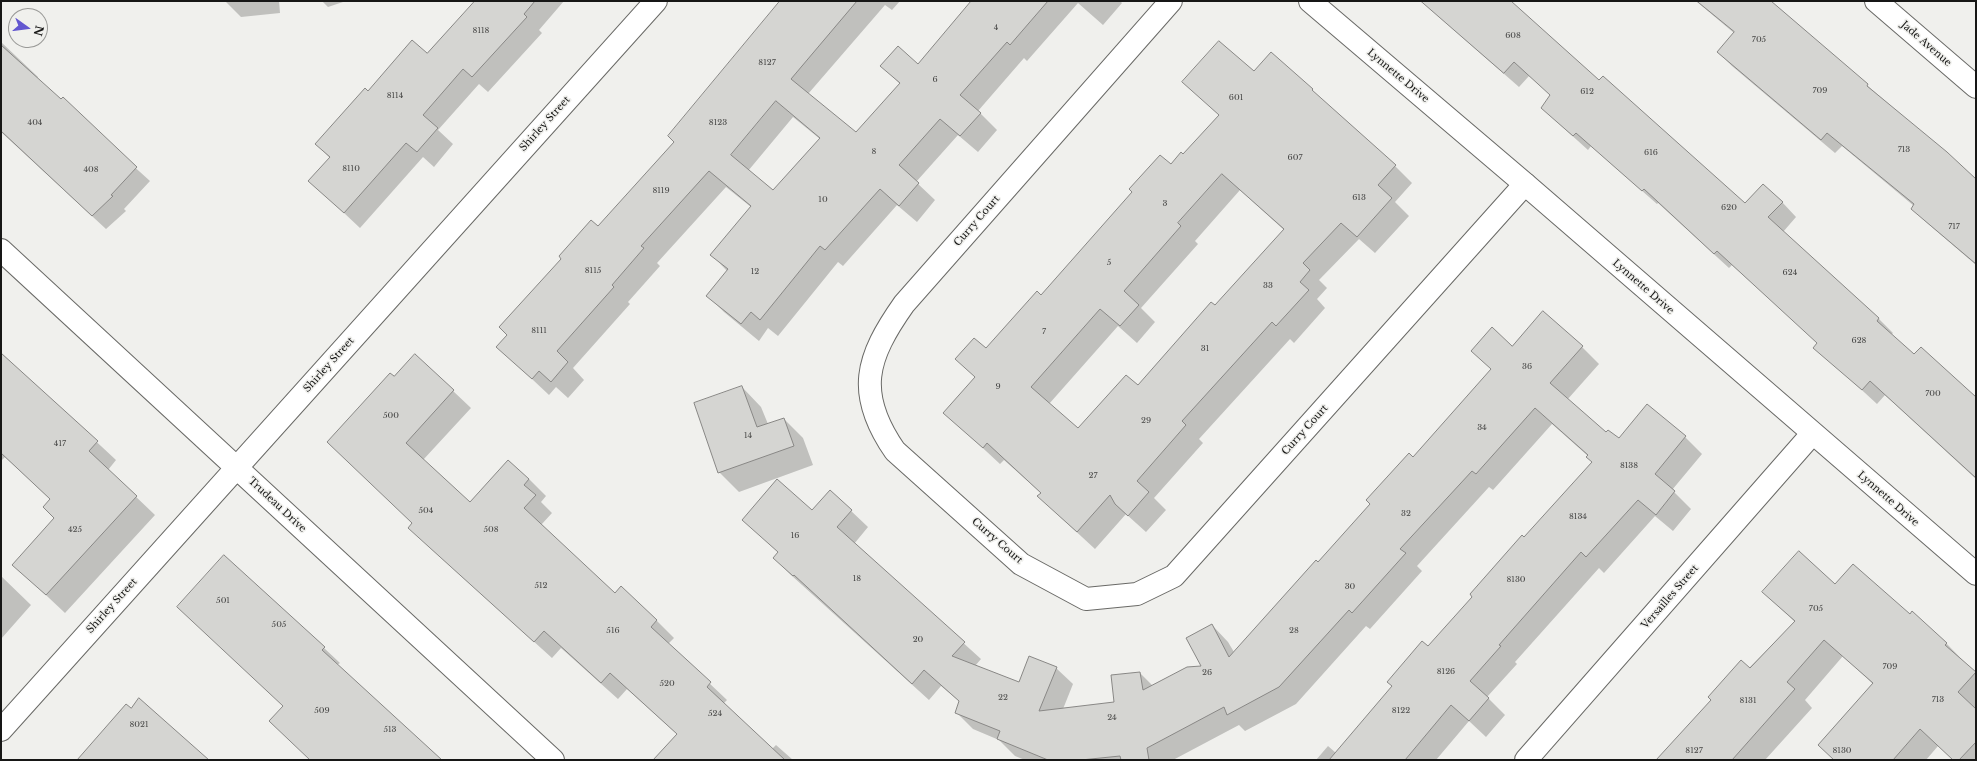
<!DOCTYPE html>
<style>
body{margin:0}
#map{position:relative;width:1977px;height:761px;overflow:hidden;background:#f0f0ed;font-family:"Libre Baskerville",serif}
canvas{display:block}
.frame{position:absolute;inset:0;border:2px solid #171716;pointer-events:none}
.north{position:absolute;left:8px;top:8px;width:40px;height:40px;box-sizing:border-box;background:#f0f0ed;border:1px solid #999997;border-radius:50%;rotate:104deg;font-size:11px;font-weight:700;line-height:16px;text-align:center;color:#171716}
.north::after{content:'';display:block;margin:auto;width:14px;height:18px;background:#6357d0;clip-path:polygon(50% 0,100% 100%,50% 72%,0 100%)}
</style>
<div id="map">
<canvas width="1977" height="761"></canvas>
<div class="frame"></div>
<div class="north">N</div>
</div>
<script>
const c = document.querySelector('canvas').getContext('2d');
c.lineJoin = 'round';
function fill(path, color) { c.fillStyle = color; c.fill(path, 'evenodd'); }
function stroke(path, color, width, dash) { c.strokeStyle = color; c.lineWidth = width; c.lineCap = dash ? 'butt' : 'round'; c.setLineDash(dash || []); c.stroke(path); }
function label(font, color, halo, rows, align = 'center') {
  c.font = font + ' "Libre Baskerville",serif'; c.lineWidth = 3; c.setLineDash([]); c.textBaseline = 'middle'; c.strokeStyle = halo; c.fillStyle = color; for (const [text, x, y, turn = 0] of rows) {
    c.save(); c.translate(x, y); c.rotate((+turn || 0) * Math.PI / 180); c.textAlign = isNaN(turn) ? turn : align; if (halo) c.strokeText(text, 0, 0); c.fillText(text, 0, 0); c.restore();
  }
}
fill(new Path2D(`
 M225 1H279L280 13 241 17Z
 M322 1H346L328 7Z
 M476 1H564L539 30 542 33 488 92 479 84 438 130 453 144 434 167 423 157 360 228 310 181 330 158 316 144 368 92 428 55Z
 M789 1H900L892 10 885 5 808 94 856 134 900 84 882 66 918 65 974 1H1120L1122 3 1103 25 1078 3 1027 61 1024 58 978 111 997 130 978 152 958 135 916 182 935 200 917 222 897 205 843 266 838 262 778 336 768 328 759 341 724 312 707 295 727 271 712 255 751 207 726 187 657 263 660 266 628 302 630 304 573 368 584 380 568 398 556 387 549 395 498 347 598 228 675 142ZM793 117 820 139 773 192 748 171Z
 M1421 1H1509L1599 81 1745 204 1782 202 1796 217 1783 232 1879 319 1893 333 1891 335 1914 356 1976 400V479L1885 395 1877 404 1815 347 1818 343 1732 265 1729 268 1658 203 1657 204 1591 146 1588 150 1557 122 1542 108 1551 95 1529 76 1519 87Z
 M1696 1H1769L1976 179V265L1926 222 1912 209 1914 206 1842 146 1835 153 1732 66 1718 52 1734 33Z
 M1 42 38 77 37 79 150 181 124 209 126 211 106 229 1 132Z
 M1254 73 1395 166 1412 183 1395 202 1409 216 1375 253 1359 239 1319 280 1327 288 1317 299 1325 308 1294 343 1290 339 1199 439 1203 443 1154 498 1166 510 1146 532 1126 514 1095 549 1056 513 1039 496 1041 493 1004 460 1000 464 945 413 976 378 986 350 1041 296 1171 165 1184 155 1220 116 1184 82ZM1240 190 1284 230 1215 307 1138 387 1078 430 1049 404 1118 326 1137 343 1155 322 1141 308 1198 244 1195 241Z
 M1512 347H1582L1599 364 1567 400 1606 434 1619 440 1647 405 1685 437 1702 454 1672 490 1691 509 1673 531 1655 516 1604 573 1599 568 1515 662 1517 664 1487 697 1505 715 1486 737 1469 721 1436 760H1316L1328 746 1336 753 1524 538 1593 463 1587 457 1588 456 1552 424 1493 490 1489 487 1417 566 1422 571 1370 629 1366 626 1296 704 1245 731 1239 725 1173 760H1025L1015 756 999 740 973 729 956 712 960 702 941 686 929 700 791 575 774 558 779 553 743 519 812 512 830 491 868 527 854 544 981 659 975 666 1019 684 1056 668 1073 684 1063 709 1115 703 1140 673 1153 686 1202 667 1212 625 1228 642 1234 652 1318 563 1492 370 1472 351Z
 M1 353 116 460 108 470 155 515 65 613 14 565 55 519 51 500 5 457 1 461Z
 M415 355 471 408 423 460 470 503 529 479 546 496 541 502 552 513 541 525 615 594 621 588 657 621 674 638 668 644 727 700 723 704 772 749 776 745 793 760H676L678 735 627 689 618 699 561 648 552 658 427 545 413 523 394 378Z
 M742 387 761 407 768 424 784 419 803 438 813 465 739 492 719 472Z
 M224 557 324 648 340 663 337 665 440 760H311L284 707Z
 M1 576 31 605 1 639Z
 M1835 585 1911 615 1946 643 1976 674V760H1953L1938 746 1926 760H1835L1873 684 1843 656 1805 700 1812 708 1765 760H1657L1795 622 1763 592Z`), '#0003');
const building = new Path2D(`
 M475 1H535L524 14 527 17 472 77 463 69 423 115 438 128 417 152 406 143 344 213 308 181 330 157 315 144 365 88 368 91 412 40 427 53Z
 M780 1H857L791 79 856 132 900 83 880 66 898 46 918 64 971 1H1048L1010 45 1007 42 960 95 981 113 960 136 940 119 899 165 919 183 899 206 880 189 825 250 820 246 760 320 751 312 741 324 706 296 728 269 710 255 751 206 709 171 641 246 644 248 612 285 614 287 557 351 568 362 551 382 539 371 532 379 496 347 507 335 499 327 561 259 559 256 591 220 598 226 674 142 668 136ZM776 101 820 138 773 190 731 155Z
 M1421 1H1511L1599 80 1603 76 1745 203 1763 184 1783 202 1768 217 1879 318 1877 321 1914 354 1921 347 1976 397V478L1870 381 1862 390 1813 348 1817 343 1717 251 1714 254 1644 189 1642 191 1576 133 1573 136 1541 108 1550 95 1514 62 1504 73Z
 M1697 1H1771L1868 84 1867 86 1947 152 1976 179V264L1911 209 1914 204 1827 133 1821 140 1717 52 1734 32Z
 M1219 41 1254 71 1271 52 1313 89 1312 90 1396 165 1378 185 1392 198 1357 237 1341 223 1303 263 1310 270 1300 282 1309 290 1276 326 1272 322 1182 421 1186 425 1137 481 1149 492 1128 516 1115 504 1110 495 1077 532 1037 496 1041 493 987 443 983 448 943 413 975 377 955 359 974 338 986 348 1037 291 1041 295 1132 192 1129 189 1160 155 1171 164 1181 152 1183 154 1219 115 1182 82ZM1222 174 1284 229 1215 305 1211 302 1138 385 1126 375 1078 428 1031 387 1100 309 1120 326 1139 305 1124 291 1181 226 1178 223Z
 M1 45 61 99 63 97 137 167 111 195 113 196 92 216 1 131Z
 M1543 311 1583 346 1550 383 1606 432 1608 430 1619 438 1647 404 1686 436 1655 474 1675 491 1656 515 1638 500 1586 557 1581 552 1499 645 1501 646 1470 681 1489 698 1469 721 1451 705 1405 760H1329L1392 686 1387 682 1422 641 1428 646 1472 597 1470 594 1522 535 1524 537 1592 462 1586 457 1588 455 1535 408 1476 474 1472 471 1400 549 1406 553 1352 613 1349 610 1279 687 1227 715 1224 707 1147 748 1149 760H1121L1120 756 1081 760H1048L997 739 1000 731 955 713 959 701 924 670 912 684 794 575 793 576 773 558 778 552 742 520 777 479 812 510 830 490 852 510 837 527 965 642 952 656 1019 682 1029 656 1057 667 1039 711 1114 702 1111 675 1140 672 1143 690 1187 667 1201 666 1186 638 1212 624 1229 657 1316 560 1318 562 1370 504 1366 500 1409 453 1413 457 1491 369 1471 351 1492 327 1512 346Z
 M1 353 98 441 89 451 137 496 46 595 12 565 54 518 43 507 50 499 1 453Z
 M415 354 454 390 406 443 470 502 508 460 529 479 524 485 536 495 524 508 615 593 621 586 657 620 651 627 711 682 707 687 785 760H653L677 734 610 673 601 683 544 631 534 642 408 528 412 523 327 442 390 373 394 376Z
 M742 386 757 427 784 418 794 446 718 473 694 403Z
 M1799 551 1835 584 1853 564 1910 614 1912 611 1947 643 1945 645 1976 672 1958 692 1976 709V742L1959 760H1953L1920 729 1893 760H1834L1818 745 1873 683 1824 640 1787 682 1795 689 1732 760H1656L1711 700 1708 697 1741 660 1750 668 1795 621 1762 592Z
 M224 555 325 647 322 650 442 760H310L269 721 283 706 177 607Z
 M139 698 209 760H77L126 704 131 708Z`);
fill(building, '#d5d5d2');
stroke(building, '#888785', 1);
const minor = new Path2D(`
 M1171 1 904 304C866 358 855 393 895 451L1021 564 1086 599 1137 594 1174 576 1525 184
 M1876 1 1976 87
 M1 250 553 760
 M1 730 656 1
 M1526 760 1812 434`);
const tertiary = new Path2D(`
 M1310 1 1525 184 1976 574`);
stroke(minor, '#696966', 24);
stroke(tertiary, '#696966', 24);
stroke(minor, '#fff', 22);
stroke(tertiary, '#fff', 22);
label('8px', '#464645', null, [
 ["4",996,28],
 ["8118",481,31],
 ["608",1513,36],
 ["705",1759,40],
 ["8127",767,63],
 ["6",935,80],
 ["709",1820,91],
 ["612",1587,92],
 ["8114",395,96],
 ["601",1236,98],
 ["404",35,123],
 ["8123",718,123],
 ["713",1904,150],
 ["8",874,152],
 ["616",1651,153],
 ["607",1295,158],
 ["8110",351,169],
 ["408",91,170],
 ["8119",661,191],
 ["613",1359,198],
 ["10",823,200],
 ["3",1165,204],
 ["620",1729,208],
 ["717",1954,227],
 ["5",1109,263],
 ["8115",593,271],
 ["12",755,272],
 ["624",1790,273],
 ["33",1268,286],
 ["8111",539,331],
 ["7",1044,332],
 ["628",1859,341],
 ["31",1205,349],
 ["36",1527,367],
 ["9",998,387],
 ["700",1933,394],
 ["500",391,416],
 ["29",1146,421],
 ["34",1482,428],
 ["14",748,436],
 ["417",60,444],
 ["8138",1629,466],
 ["27",1093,476],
 ["504",426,511],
 ["32",1406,514],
 ["8134",1578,517],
 ["425",75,530],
 ["508",491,530],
 ["16",795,536],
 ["18",857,579],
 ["8130",1516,580],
 ["512",541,586],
 ["30",1350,587],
 ["501",223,601],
 ["705",1816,609],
 ["505",279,625],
 ["516",613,631],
 ["28",1294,631],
 ["20",918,640],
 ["709",1890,667],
 ["8126",1446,672],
 ["26",1207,673],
 ["520",667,684],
 ["22",1003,698],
 ["713",1938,700],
 ["8131",1748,701],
 ["509",322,711],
 ["8122",1401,711],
 ["524",715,714],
 ["24",1112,718],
 ["8021",139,725],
 ["513",390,730],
 ["8127",1694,751],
 ["8130",1842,751]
]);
label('10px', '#171716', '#f0f0ed', [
 ["Jade Avenue",1926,44,41],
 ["Lynnette Drive",1398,76,40],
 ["Shirley Street",545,124,-48],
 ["Curry Court",977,221,-49],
 ["Lynnette Drive",1643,287,41],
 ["Shirley Street",329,365,-48],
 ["Curry Court",1305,430,-48],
 ["Lynnette Drive",1888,499,41],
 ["Trudeau Drive",277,505,43],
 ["Curry Court",997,541,41],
 ["Versailles Street",1670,597,-49],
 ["Shirley Street",112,606,-48]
]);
</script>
